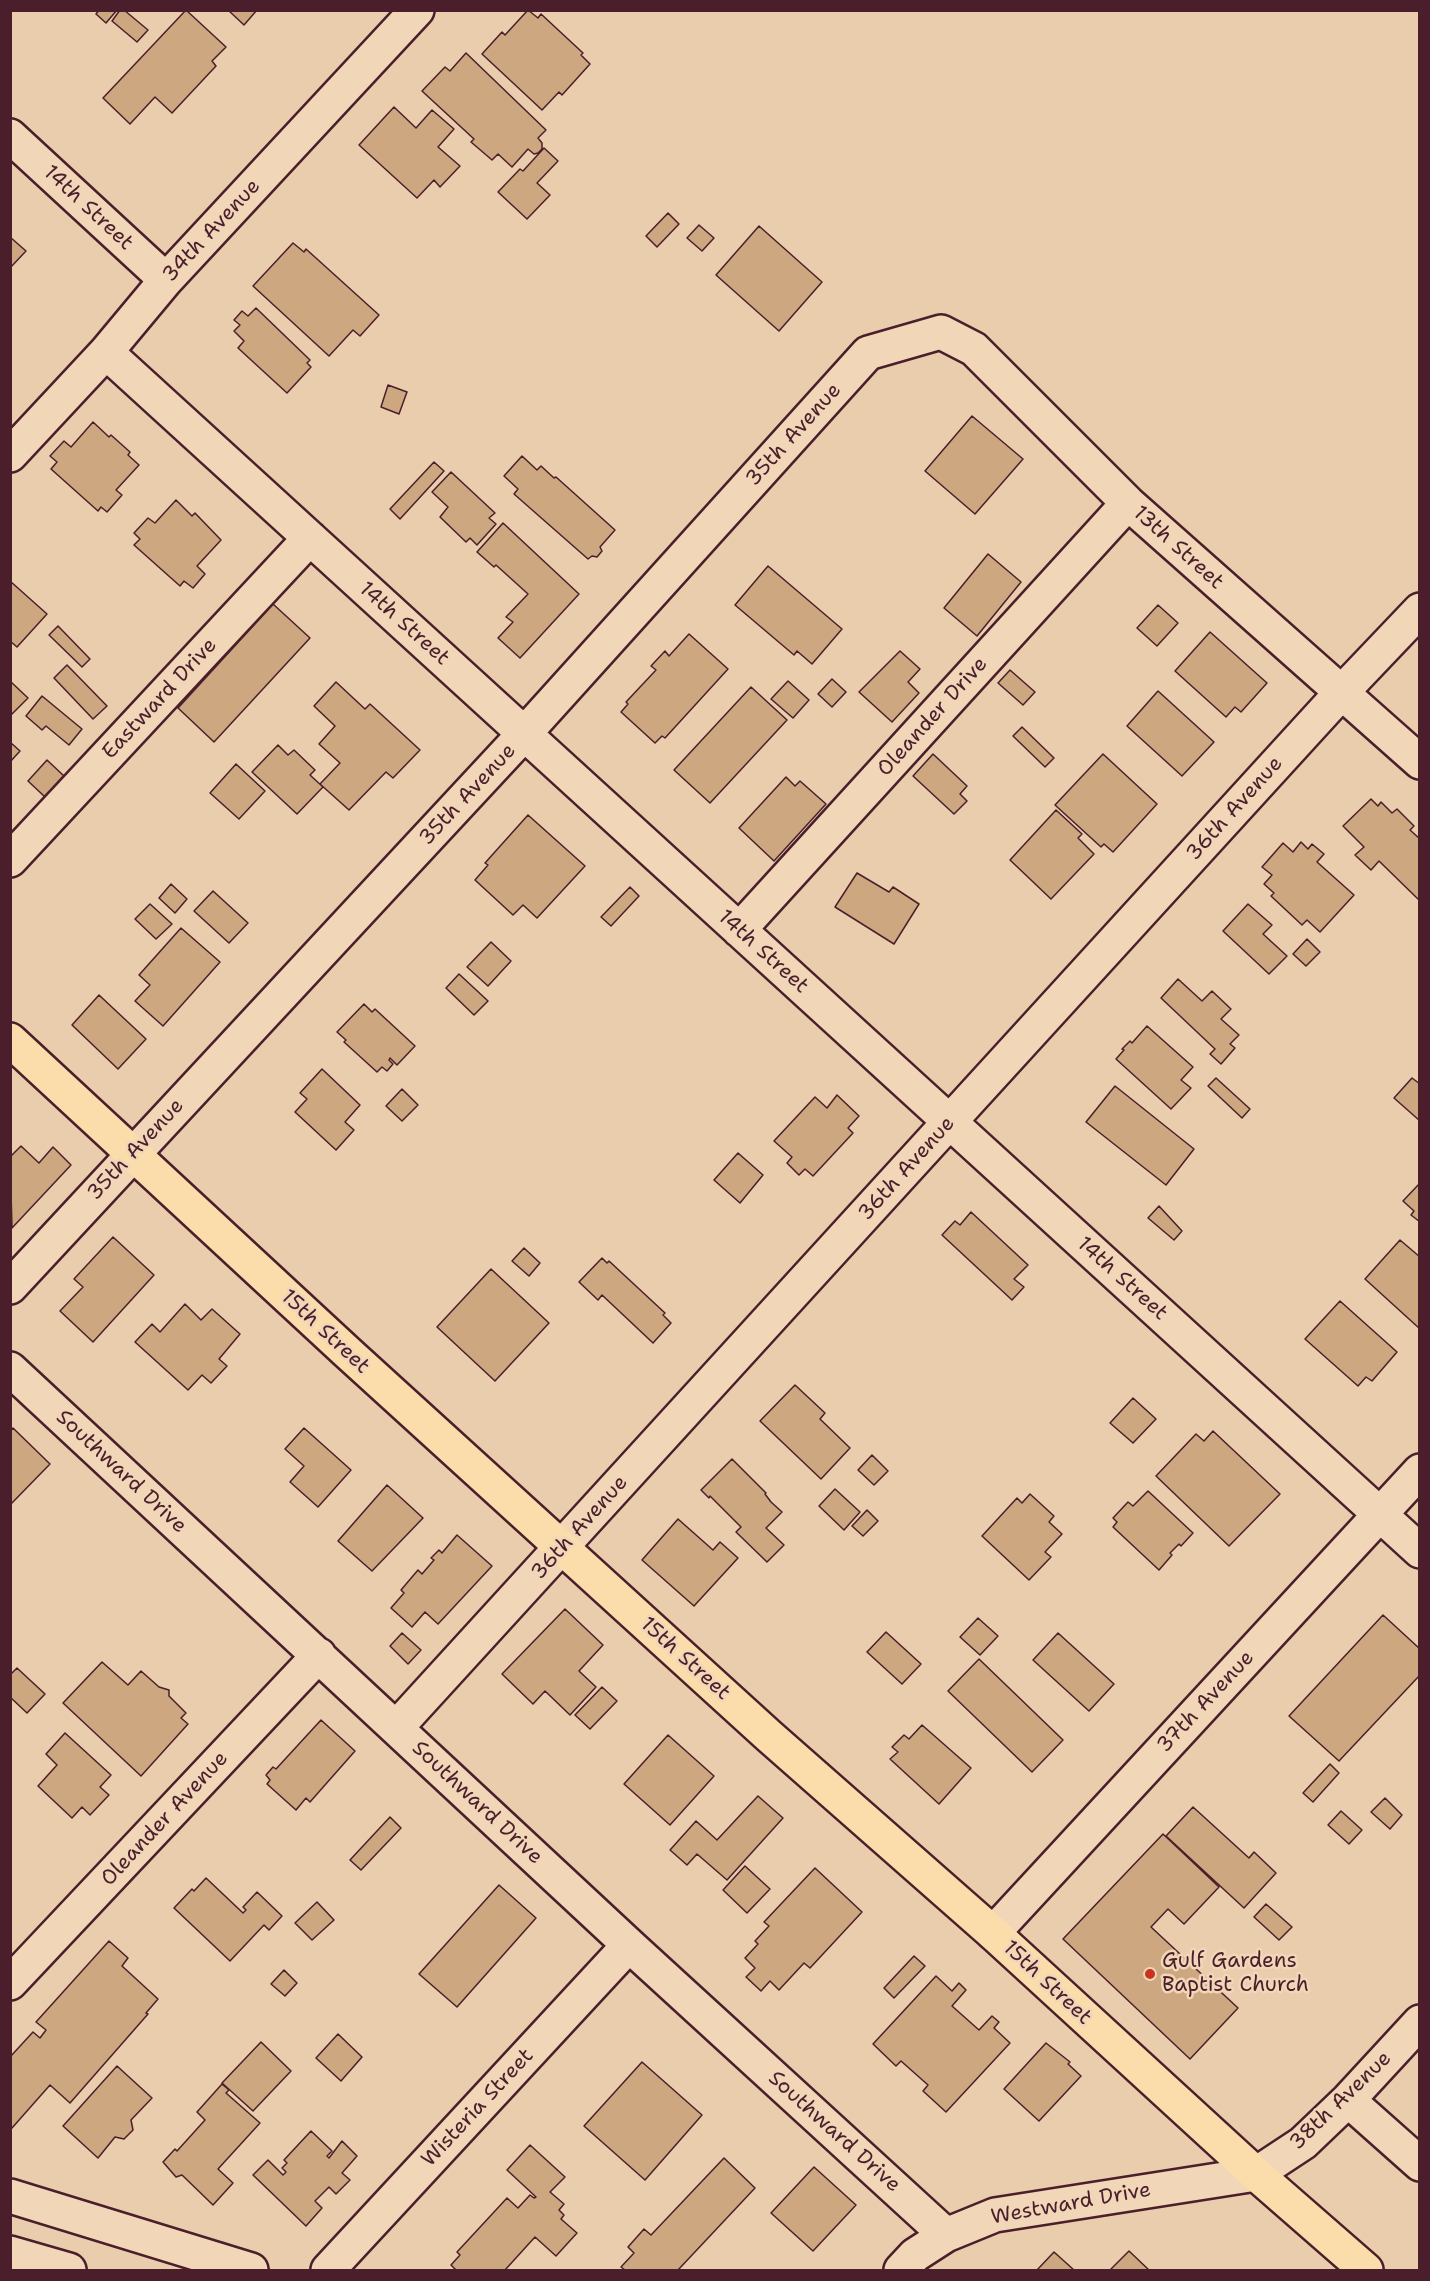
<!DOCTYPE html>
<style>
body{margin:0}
#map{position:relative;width:1430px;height:2281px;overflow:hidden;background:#eacdad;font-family:"Shantell Sans",sans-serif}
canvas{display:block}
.frame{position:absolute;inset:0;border:12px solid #4a1f2b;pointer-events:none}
</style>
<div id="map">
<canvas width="1430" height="2281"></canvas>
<div class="frame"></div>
</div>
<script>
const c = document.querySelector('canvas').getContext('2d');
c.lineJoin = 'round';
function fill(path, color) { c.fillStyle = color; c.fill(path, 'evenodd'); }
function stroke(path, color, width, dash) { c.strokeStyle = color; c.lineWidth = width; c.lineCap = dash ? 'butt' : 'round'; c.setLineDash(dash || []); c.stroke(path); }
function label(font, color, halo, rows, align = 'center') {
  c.font = font + ' "Shantell Sans",sans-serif'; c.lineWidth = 5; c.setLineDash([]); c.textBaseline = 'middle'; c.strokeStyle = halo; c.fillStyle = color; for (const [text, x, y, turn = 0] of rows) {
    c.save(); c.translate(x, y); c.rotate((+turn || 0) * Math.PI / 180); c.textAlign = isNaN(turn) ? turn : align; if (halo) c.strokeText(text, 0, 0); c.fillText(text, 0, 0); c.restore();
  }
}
const building = new Path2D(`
 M99 10H117L106 23 96 14Z
 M120 10H124L148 30 137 42 112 21Z
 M186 10 226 47 212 61 216 66 172 113 155 97 130 124 103 98Z
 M228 10H257L244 25Z
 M528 10 538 18 541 14 583 53 581 55 590 64 562 95 559 92 542 110 482 54 502 32 505 35Z
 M466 53 546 130 538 138 542 143V149L538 153 534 154 528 149 512 167 498 154 492 160 471 142 474 139 422 91 445 67 450 71Z
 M394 107 416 128 432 110 454 129 438 147 460 166 440 187 434 180 417 198 359 145Z
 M544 148 558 161 537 183 550 195 527 219 498 192 520 169 523 171Z
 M668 213 679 224 657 247 646 236Z
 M699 225 714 238 702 251 687 238Z
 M759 226 822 282 779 331 716 275Z
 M10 237 26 251 10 268Z
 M293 243 304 252 306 249 379 315 360 336 353 330 329 356 253 286Z
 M256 308 310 360 307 363 311 367 287 393 238 348 244 341 234 331 240 325 234 320 242 311 248 316Z
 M388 385 407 392 399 414 381 407Z
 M972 416 1023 459 975 514 925 471Z
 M93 422 109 437 111 435 130 452 128 455 139 465 116 490 122 495 107 512 101 507 98 511 51 469 57 462 50 456 64 441 71 447Z
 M522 456 537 470 541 466 554 478 556 477 615 530 600 547 602 551 597 557 592 556 588 559 514 494 518 489 504 476Z
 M434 462 444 471 400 519 390 509Z
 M451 472 495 513 489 518 496 524 477 545 470 538 466 542 440 517 448 507 432 492Z
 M176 500 192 516 195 513 221 540 197 566 205 574 193 588 184 581 180 586 134 545 140 539 134 533 148 518 155 523Z
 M503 523 579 594 520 658 498 638 513 622 506 617 528 594 496 565 494 567 477 552Z
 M988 554 1021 582 977 636 944 608Z
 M768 566 842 629 812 664 797 651 794 655 735 605Z
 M10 581 47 614 17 647 10 641Z
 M273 604 310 638 214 742 178 708Z
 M1158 605 1178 623 1157 646 1137 628Z
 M58 626 90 659 82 667 49 635Z
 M1210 632 1267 683 1241 712 1235 707 1226 717 1175 671Z
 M689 634 728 669 665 738 662 736 655 743 621 712 628 704 626 702 656 670 651 666 665 651 669 656Z
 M900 651 920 669 908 682 919 693 892 722 859 692Z
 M67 665 107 706 93 719 54 678Z
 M1010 670 1035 692 1023 705 998 683Z
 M832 679 846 692 832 707 818 694Z
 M10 681 28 698 10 716Z
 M788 681 809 700 793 718 771 699Z
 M336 682 365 709 370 704 420 750 393 778 386 772 349 810 320 784 340 763 319 744 335 726 314 706Z
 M751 687 787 720 710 803 674 770Z
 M1158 691 1214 742 1182 776 1127 726Z
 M42 696 82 729 69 745 46 726 42 730 26 716Z
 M1022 727 1054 758 1045 767 1013 736Z
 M10 742 20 751 10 762Z
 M278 745 288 755 294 750 315 770 310 775 323 787 297 814 252 772Z
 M933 754 967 786 960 794 967 801 954 814 913 776Z
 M1103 754 1157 804 1113 852 1104 844 1101 847 1055 805Z
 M47 760 64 776 45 797 28 781Z
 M236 764 265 791 239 819 210 793Z
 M786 777 795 786 800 781 826 804 774 861 739 828Z
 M1371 799 1378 806 1381 802 1392 813 1397 809 1414 826 1410 830 1420 839V901L1379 861 1371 870 1355 855 1364 847 1343 826Z
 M1056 810 1082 834 1078 838 1094 854 1051 899 1010 860Z
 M528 815 585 866 537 918 523 905 513 915 475 880 488 865 485 863Z
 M1301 842 1308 849 1312 844 1324 854 1317 862 1354 895 1320 932 1307 920 1302 925 1271 896 1274 893 1264 884 1272 875 1262 867 1283 843 1293 852Z
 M857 873 889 892 893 887 919 904 894 944 835 907Z
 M171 884 187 899 175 913 159 898Z
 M630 887 639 896 611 926 601 917Z
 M213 891 248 923 229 943 194 911Z
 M150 904 172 924 156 939 135 919Z
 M1248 904 1272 925 1263 934 1287 956 1269 974 1223 931Z
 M181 928 220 962 163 1026 135 1001 150 985 139 975Z
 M1307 939 1320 952 1306 966 1293 954Z
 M491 942 511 961 488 986 467 967Z
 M459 974 488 1001 474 1015 446 988Z
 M1178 979 1202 1001 1212 991 1231 1009 1221 1019 1239 1035 1230 1044 1235 1048 1221 1064 1210 1054 1215 1049 1161 998Z
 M99 995 146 1039 118 1069 72 1025Z
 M364 1004 372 1012 375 1009 415 1046 397 1065 390 1058 389 1060 393 1064 387 1071 382 1067 377 1072 344 1042 346 1040 337 1032Z
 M1147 1026 1193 1067 1181 1080 1191 1088 1171 1109 1116 1059 1124 1050 1122 1049 1130 1041 1132 1043Z
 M322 1069 360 1105 345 1122 354 1130 336 1150 295 1112 307 1099 300 1093Z
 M1216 1078 1250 1109 1242 1118 1208 1086Z
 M1412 1078 1420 1084V1121L1394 1098Z
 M1115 1086 1194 1149 1166 1185 1086 1122Z
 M402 1089 418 1105 402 1121 386 1106Z
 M837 1095 859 1116 848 1128 853 1133 813 1176 805 1169 799 1175 787 1163 792 1157 774 1141 815 1097 827 1108Z
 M21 1146 39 1163 53 1147 71 1165 12 1228 10 1157Z
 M738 1153 763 1175 740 1203 714 1180Z
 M1420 1183V1222L1411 1215 1414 1211 1403 1201Z
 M1159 1206 1182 1231 1174 1240 1148 1218Z
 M971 1212 1028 1265 1014 1279 1024 1287 1012 1300 942 1235 955 1221 960 1225Z
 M113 1237 154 1275 93 1342 60 1311 83 1287 74 1279Z
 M1400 1240 1420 1257V1329L1365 1279Z
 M524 1248 540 1263 529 1276 512 1261Z
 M602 1258 607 1263 609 1261 665 1313 663 1315 671 1323 653 1343 602 1295 598 1300 579 1282Z
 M491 1269 549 1323 495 1381 437 1327Z
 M1340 1301 1397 1352 1372 1381 1366 1377 1358 1386 1305 1339Z
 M185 1304 201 1320 212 1309 240 1334 219 1359 227 1366 211 1383 202 1375 188 1390 135 1342 152 1324 160 1332Z
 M795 1385 825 1413 820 1419 850 1448 821 1479 760 1421Z
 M1133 1398 1156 1419 1133 1443 1110 1423Z
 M13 1428 50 1464 10 1505V1431Z
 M304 1428 351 1470 318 1507 290 1482 304 1466 285 1449Z
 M1213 1431 1280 1494 1229 1546 1156 1476 1196 1434 1204 1441Z
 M872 1455 888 1471 874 1485 858 1470Z
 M732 1459 766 1493 765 1494 771 1502 782 1512 766 1528 784 1545 767 1562 736 1532 741 1527 710 1496 709 1498 701 1490Z
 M387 1485 423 1518 372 1571 338 1541Z
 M835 1489 860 1512 844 1530 819 1506Z
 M1148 1491 1193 1533 1181 1546 1179 1544 1170 1553 1172 1555 1159 1570 1113 1527 1117 1522 1113 1518 1128 1502 1133 1506Z
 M1030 1494 1054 1516 1049 1522 1062 1534 1045 1552 1051 1557 1029 1580 982 1536 1017 1498 1022 1503Z
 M867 1510 878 1521 863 1536 852 1526Z
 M678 1519 713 1550 720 1542 738 1558 694 1606 642 1560Z
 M457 1535 492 1566 438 1624 425 1612 412 1627 391 1608 404 1593 401 1590 418 1570 422 1574 434 1560 431 1558 439 1550 442 1553Z
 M565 1609 603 1645 579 1671 596 1687 570 1715 545 1691 533 1704 502 1674Z
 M1383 1615 1420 1649V1675L1339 1761 1289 1716Z
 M978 1618 998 1636 980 1655 960 1637Z
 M886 1632 921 1664 902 1684 867 1652Z
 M402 1633 421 1650 408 1664 390 1646Z
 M1058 1633 1114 1684 1089 1711 1033 1660Z
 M979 1659 1063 1740 1032 1772 948 1691Z
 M102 1662 128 1685 141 1671 159 1687 169 1690V1696L186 1713 181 1718 188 1724 141 1776 63 1703Z
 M17 1668 45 1694 27 1713 10 1697V1675Z
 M602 1687 617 1701 590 1729 575 1715Z
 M321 1720 355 1751 310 1802 306 1798 296 1810 267 1784 270 1780 266 1775 273 1767 276 1769Z
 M922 1725 971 1768 939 1804 890 1759 898 1752 892 1747 904 1735 909 1739Z
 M65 1733 111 1775 100 1787 109 1795 90 1815 82 1807 72 1818 38 1786 57 1765 46 1754Z
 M668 1735 714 1776 670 1825 624 1784Z
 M1330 1764 1339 1773 1313 1802 1303 1793Z
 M758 1796 783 1818 727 1880 697 1854 687 1865 670 1850 696 1821 717 1840Z
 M1385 1798 1402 1815 1390 1829 1371 1812Z
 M1193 1807 1249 1858 1254 1852 1276 1873 1244 1908 1166 1836Z
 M1341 1811 1362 1830 1349 1844 1328 1825Z
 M390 1817 401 1828 361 1870 350 1860Z
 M1163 1834 1219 1887 1184 1924 1168 1909 1151 1927 1238 2008 1190 2059 1063 1939Z
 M745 1866 770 1889 747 1913 723 1890Z
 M815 1868 862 1912 810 1968 804 1963 779 1990 770 1981 761 1991 746 1977 755 1968 745 1958 758 1944 755 1941 769 1926 764 1922Z
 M206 1878 243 1913 246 1910 243 1907 257 1892 282 1916 269 1930 264 1925 230 1961 174 1908 192 1889 194 1891Z
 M499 1885 536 1918 457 2007 419 1974Z
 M317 1902 334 1920 312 1940 295 1923Z
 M1266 1904 1292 1927 1279 1940 1254 1917Z
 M109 1941 128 1958 122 1966 158 1999 146 2013 148 2014 70 2103 50 2085 12 2128 10 2126V2057L33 2032 40 2038 46 2030 36 2022Z
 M914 1956 925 1966 894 1998 884 1988Z
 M284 1970 297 1983 285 1996 271 1984Z
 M936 1976 952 1991 959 1983 966 1990 952 2006 979 2030 992 2016 999 2022 994 2028 1010 2043 946 2112 923 2091 928 2085 901 2061 896 2066 873 2044Z
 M338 2034 362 2057 341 2081 316 2058Z
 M261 2042 291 2071 253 2111 222 2083Z
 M1046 2043 1070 2062 1068 2064 1081 2076 1039 2121 1004 2089Z
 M642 2062 702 2115 645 2180 584 2126Z
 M117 2066 152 2098 131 2120 133 2130 124 2139 115 2137 98 2158 63 2126Z
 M222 2084 229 2090 226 2093 260 2123 218 2169 233 2183 213 2205 182 2175 176 2177 163 2162 175 2149 177 2151 205 2120 197 2112Z
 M311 2131 332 2151 327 2156 329 2158 342 2141 357 2156 342 2173 350 2180 336 2194 329 2187 315 2201 322 2208 306 2226 253 2175 268 2160 283 2175 286 2172 282 2168 287 2163 284 2160Z
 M530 2145 565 2177 550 2192 564 2204 559 2210 564 2215 561 2219 577 2233 556 2256 535 2237 505 2270H456L451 2265 460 2255 457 2252 507 2198 518 2208 530 2195 534 2198 536 2197 507 2170Z
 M724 2158 755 2188 678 2270H625L621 2267 634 2253 628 2247 644 2229 651 2235Z
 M814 2167 856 2205 813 2251 771 2213Z
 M1129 2251 1149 2270H1110Z
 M1054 2252 1074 2270H1037Z`);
fill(building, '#cca77f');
stroke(building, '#4a1f2b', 1.5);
const minor = new Path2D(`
 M10 136 166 280
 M106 352 1420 1551
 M10 455 106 352 166 280 417 10
 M10 860 310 538
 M739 930 1128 503
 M10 1287 524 734 868 353 941 332 974 349 1128 503 1420 762
 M10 1369 629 1945 946 2235
 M396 1728 1341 693 1420 610
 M993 1933 1420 1471
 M10 1983 319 1655
 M1348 2100 1420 2164
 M10 2196 251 2270
 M10 2253 69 2270
 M328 2270 629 1945
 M901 2270 915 2255 946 2235 995 2215 1256 2174 1303 2143 1348 2100 1420 2022`);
const major = new Path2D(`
 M10 1040 347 1352 769 1736 993 1933 1256 2174 1366 2270`);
stroke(minor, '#4a1f2b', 38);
stroke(major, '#4a1f2b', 38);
stroke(minor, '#f1d6b8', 33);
stroke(major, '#faddab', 33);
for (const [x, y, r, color] of [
 [1150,1974,6,"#c8321e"]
]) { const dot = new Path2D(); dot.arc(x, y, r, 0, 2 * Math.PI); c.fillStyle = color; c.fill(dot); stroke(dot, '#f1d6b8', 2); }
label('21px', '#4a1f2b', '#f1d6b8', [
 ["14th Street",88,208,43],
 ["34th Avenue",212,231,-47],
 ["35th Avenue",794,435,-48],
 ["13th Street",1178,548,42],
 ["14th Street",404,624,42],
 ["Eastward Drive",160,699,-47],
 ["Oleander Drive",933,717,-48],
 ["35th Avenue",468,795,-47],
 ["36th Avenue",1235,809,-48],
 ["14th Street",763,952,42],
 ["35th Avenue",136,1150,-47],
 ["36th Avenue",907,1169,-48],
 ["14th Street",1122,1279,42],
 ["15th Street",325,1332,43],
 ["Southward Drive",121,1472,43],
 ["36th Avenue",580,1528,-48],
 ["15th Street",685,1659,42],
 ["37th Avenue",1206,1702,-47],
 ["Southward Drive",477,1803,43],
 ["Oleander Avenue",165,1819,-47],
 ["15th Street",1047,1983,43],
 ["38th Avenue",1341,2101,-44],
 ["Wisteria Street",478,2108,-47],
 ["Southward Drive",834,2132,42],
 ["Westward Drive",1071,2204,-10]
]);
label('21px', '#4a1f2b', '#f1d6b8', [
 ["Gulf Gardens",1162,1962],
 ["Baptist Church",1162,1986]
], 'left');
</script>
